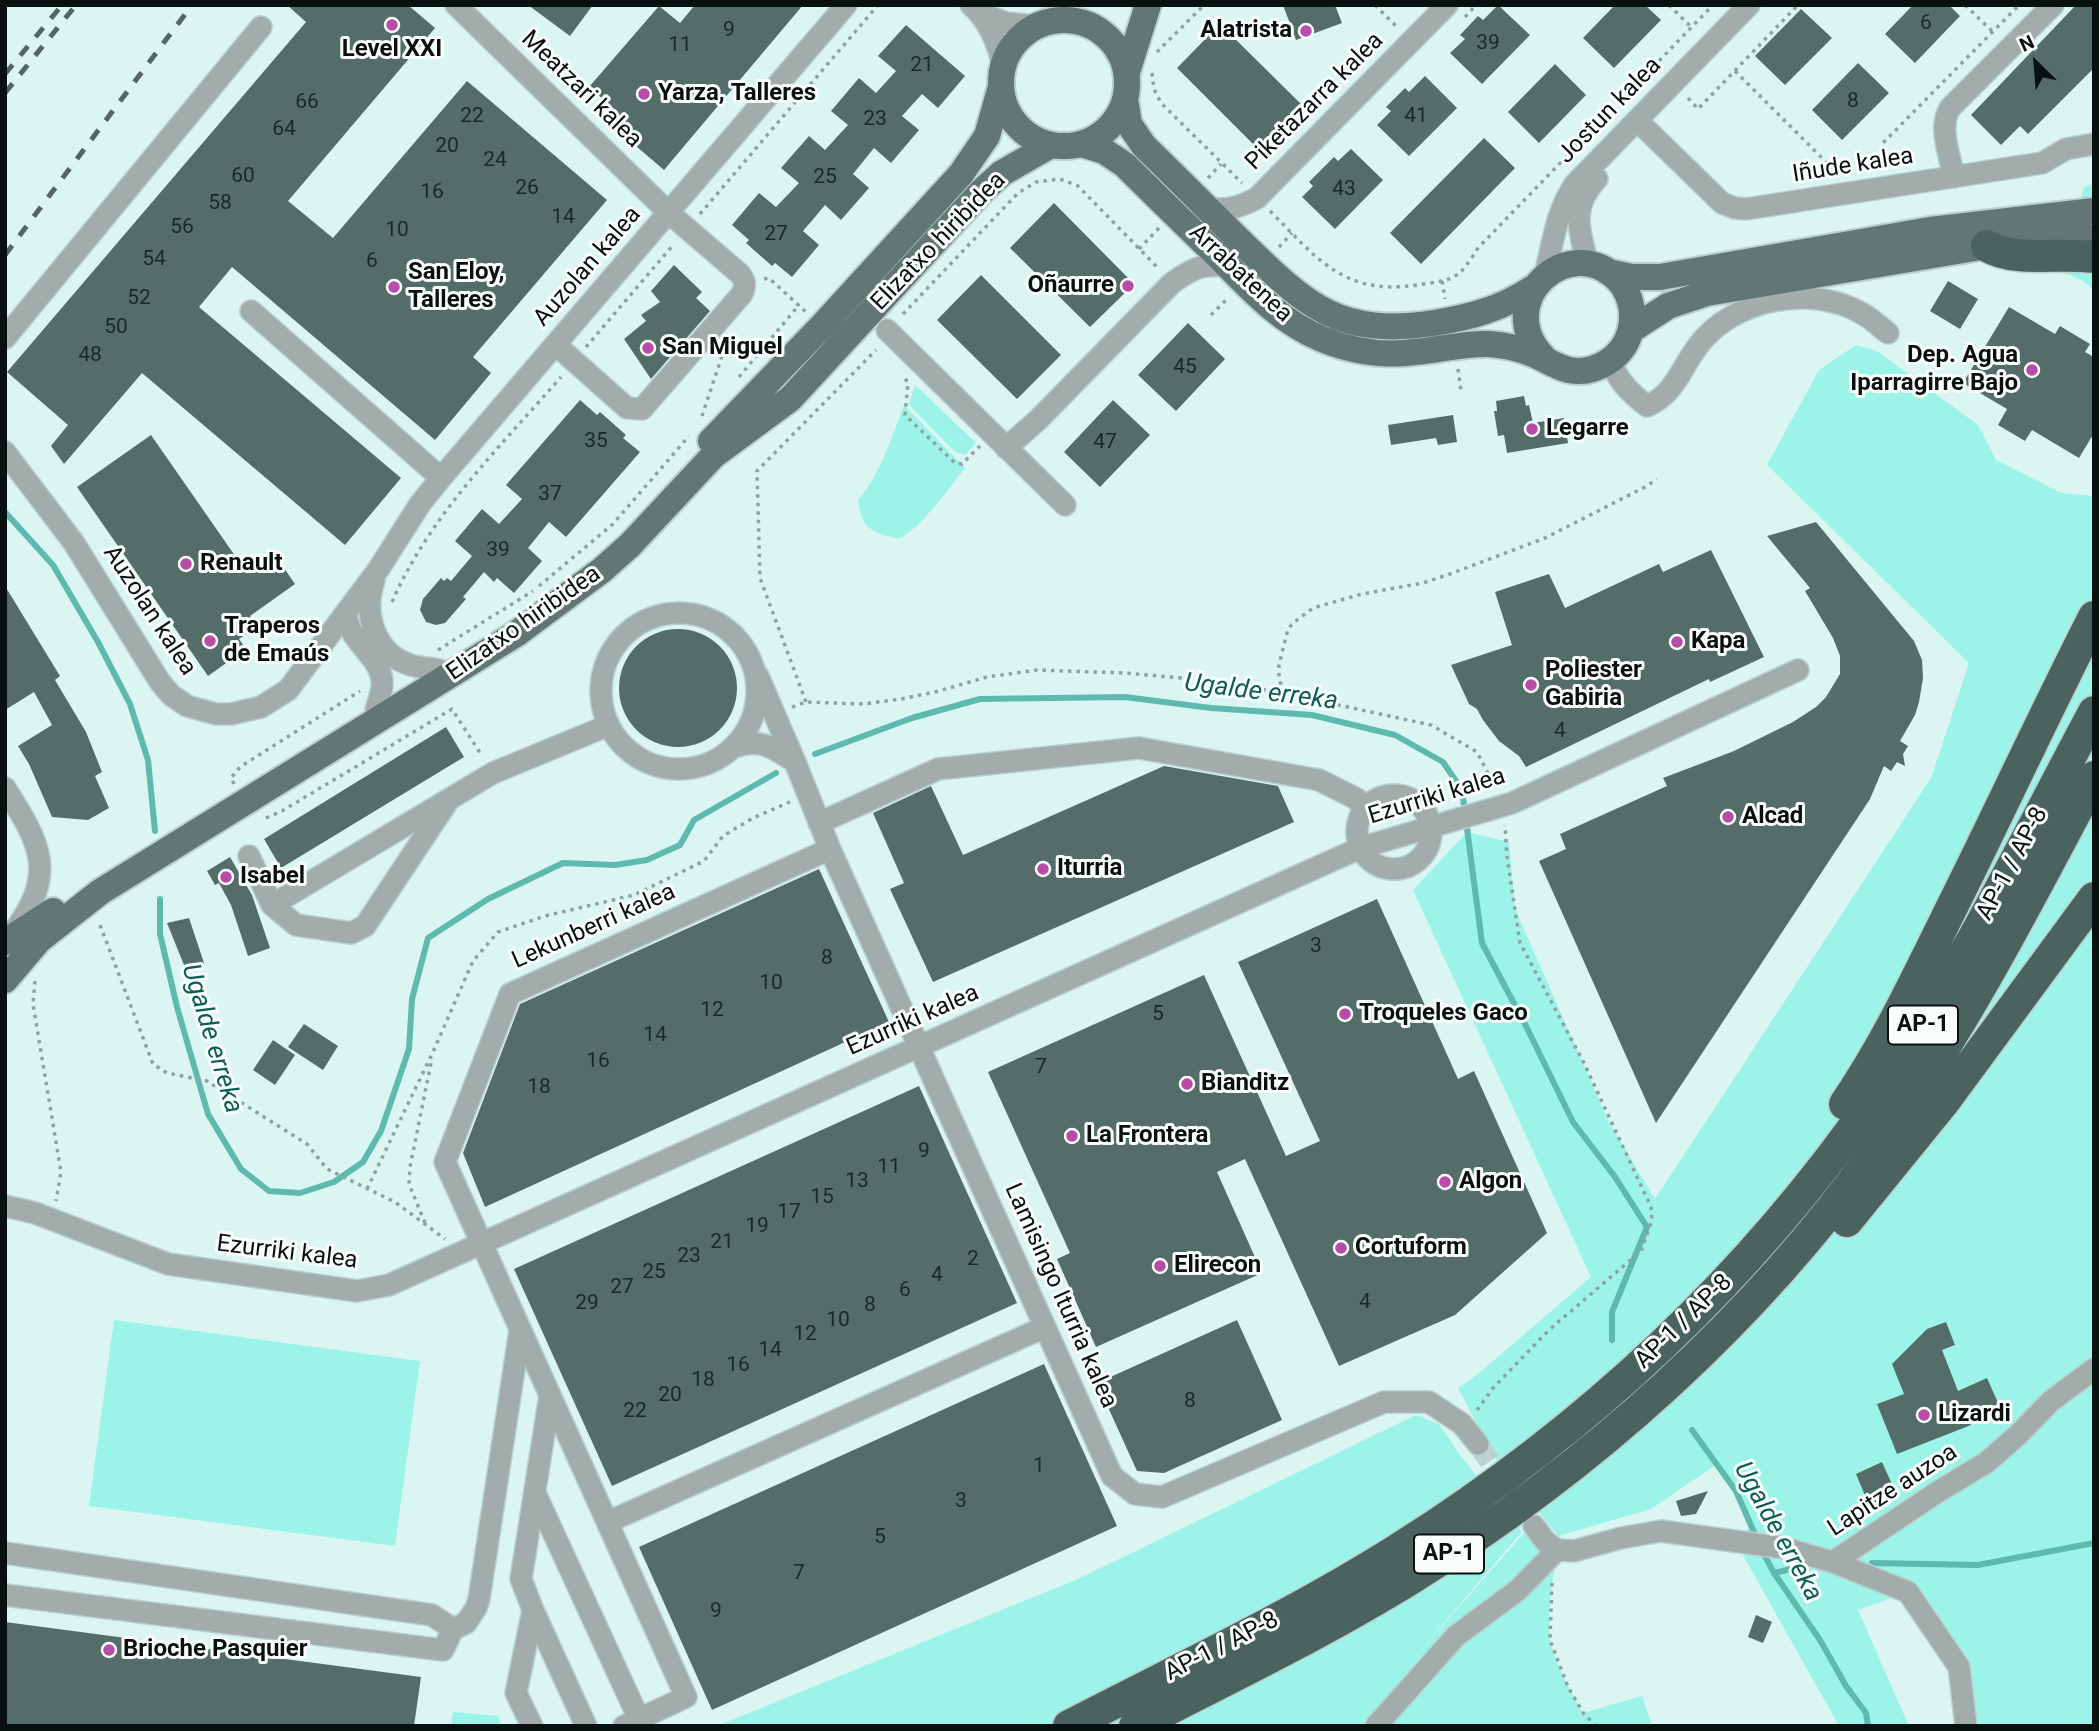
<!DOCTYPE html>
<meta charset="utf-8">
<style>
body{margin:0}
#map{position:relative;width:2099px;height:1731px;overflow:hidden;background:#dbf6f2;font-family:Roboto,sans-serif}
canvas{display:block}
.frame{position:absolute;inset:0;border:7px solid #08110f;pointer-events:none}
.north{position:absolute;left:2001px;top:28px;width:70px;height:70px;-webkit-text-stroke:5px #f9fefd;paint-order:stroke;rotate:335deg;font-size:19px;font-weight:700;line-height:28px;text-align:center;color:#08110f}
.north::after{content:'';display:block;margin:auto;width:24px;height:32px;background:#08110f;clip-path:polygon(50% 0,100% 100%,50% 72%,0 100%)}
</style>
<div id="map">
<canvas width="2099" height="1731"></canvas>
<div class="frame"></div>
<div class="north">N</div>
</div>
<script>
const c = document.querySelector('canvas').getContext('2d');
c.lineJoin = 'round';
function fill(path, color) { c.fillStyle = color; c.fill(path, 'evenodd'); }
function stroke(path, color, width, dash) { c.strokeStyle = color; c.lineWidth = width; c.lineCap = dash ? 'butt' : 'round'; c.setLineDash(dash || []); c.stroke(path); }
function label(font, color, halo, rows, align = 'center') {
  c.font = font + ' Roboto,sans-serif'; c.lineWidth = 6; c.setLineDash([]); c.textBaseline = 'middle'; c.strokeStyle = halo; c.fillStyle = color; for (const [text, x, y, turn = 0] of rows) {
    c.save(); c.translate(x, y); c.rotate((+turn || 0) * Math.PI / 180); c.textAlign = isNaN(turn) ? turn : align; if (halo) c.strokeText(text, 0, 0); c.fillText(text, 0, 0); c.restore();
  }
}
fill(new Path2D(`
 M2094 183V290L2083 281 2063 272 2084 187Z
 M1856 345 1877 351 1978 425 1996 460 2061 493 2094 496V1726H1966L1959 1667 1908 1592 1858 1610 1909 1726H1839L1735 1541 1751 1526 1717 1464 1651 1509 1558 1536 1494 1456 1458 1388 1478 1374 1591 1277 1413 890 1467 832 1509 842 1515 909 1609 1122 1655 1199 1931 778 1969 663 1767 465 1819 370Z
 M915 385 976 443 965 455 955 452 912 408 909 403Z
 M904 405 965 468C949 488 920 530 898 539 870 531 863 530 858 500 880 475 892 437 904 405Z
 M114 1320 420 1361 395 1546 89 1506Z
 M1416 1415 1439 1424 1460 1455 1522 1532 1412 1660 1524 1533 1557 1550C1553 1579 1547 1609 1550 1638 1552 1659 1573 1695 1583 1713L1642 1696 1652 1726H717L1078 1579Z
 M453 1712 498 1716 502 1726H451Z`), '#9bf4e7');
stroke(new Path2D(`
 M5 512 53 565 98 642 130 704 148 760 155 831
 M815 754 912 718 980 699 1125 697 1211 708 1312 715 1395 735 1443 762 1462 790 1482 943 1526 1026 1573 1122 1615 1177 1647 1227 1612 1312V1340
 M160 899V934L177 1007 208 1114 241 1169 269 1191 300 1193 334 1182 363 1162 381 1131 409 1049 412 999 428 938 488 899 563 863 615 865 647 860 680 845 694 820 776 773
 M1692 1430 1736 1491 1757 1539
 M1761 1549 1774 1573 1820 1640 1846 1686 1866 1713 1868 1726
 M1872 1563 1978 1565 2094 1543
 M1774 1573 1804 1566`), '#5ebaae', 6);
fill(new Path2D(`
 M287 5H408L435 28 288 201 333 238 467 81 607 200 473 357 491 373 435 440 232 267 199 307 401 478 345 545 142 373 64 464 51 446 68 425 7 372 306 22Z
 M528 5H593L570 36Z
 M695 5H803L664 170 602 117 611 106 589 87 659 6 680 23Z
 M1283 5H1335L1342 23 1296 40Z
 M1498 5 1530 35 1482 84 1450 53 1465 39 1460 35 1478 16 1483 20Z
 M1615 5H1645L1661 20 1614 68 1583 38Z
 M1913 5H1949L1960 16 1915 63 1885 34Z
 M2076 5H2094V68L2028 134 2020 126 2001 145 1971 115Z
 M1801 9 1832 38 1785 85 1755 56Z
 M1220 24 1301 104 1257 148 1177 68Z
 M906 25 965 76 938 108 922 94 902 116 919 130 891 163 874 148 853 174 869 188 841 220 825 205 815 217 803 231 819 245 792 277 775 263 772 266 746 243 749 240 732 225 759 193 776 207 799 183 781 168 809 136 825 150 848 125 831 111 859 78 876 93 896 71 878 56Z
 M1858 63 1889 93 1842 140 1812 110Z
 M1555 64 1586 95 1539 143 1508 112Z
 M1425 76 1457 108 1409 156 1377 125 1391 111 1386 107 1405 88 1409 92Z
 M1484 138 1515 168 1421 264 1390 233Z
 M1351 149 1383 180 1335 229 1302 197 1313 186 1309 182 1334 157 1338 161Z
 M1054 203 1134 284 1090 327 1010 248Z
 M674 265 702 292 696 298 710 311 651 379 624 339 646 321 641 315 660 302 651 291Z
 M981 275 1061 355 1017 399 937 320Z
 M1948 281 1978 299 1960 329 1930 311Z
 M2009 307 2055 334 2060 326 2090 344 2085 352 2094 357V433L2079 458 2032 430 2025 441 1998 425 2007 409 1963 383Z
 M1188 323 1225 359 1176 411 1138 375Z
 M1524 396 1526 406 1529 405 1533 423 1564 418 1568 443 1507 453 1504 435 1498 436 1494 411H1497L1496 401Z
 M580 400 597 415 600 412 626 435 623 438 640 452 566 537 549 522 528 548 542 561 514 593 497 578 494 582 484 572 463 597 466 599 445 623 436 625 426 622 420 610 423 599 441 578 444 581 447 578 451 581 472 556 455 541 482 509 499 524 522 499 506 485Z
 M1113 400 1150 435 1100 487 1064 452Z
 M1453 415 1457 442 1438 445 1436 438 1391 445 1388 425Z
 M151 435 247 573 275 555 295 584 250 616 257 627 239 639 246 649 208 676 77 487Z
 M1816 522 1914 641 1922 660 1923 678 1919 702 1915 715 1900 741 1908 746 1903 754 1905 766 1897 762 1891 771 1884 766 1870 799 1656 1123 1539 861 1566 849 1560 834 1667 786 1663 778 1734 751 1793 722 1816 707 1826 697 1840 674V656L1833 638 1805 591 1810 588 1767 536Z
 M1711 550 1764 657 1710 682 1709 679 1526 767 1519 756 1499 741 1483 720 1477 709 1469 704 1451 665 1512 645 1495 592 1549 574 1565 608 1659 564 1663 572Z
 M5 586 60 676 55 680 86 732 102 772 95 776 109 808 88 820 52 817 29 764 18 746 52 725 34 692 5 710Z
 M619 688a59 59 0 1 1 118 0a59 59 0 1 1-118 0Z
 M446 727 464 757 281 868 264 839Z
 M1164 766 1278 786 1294 822 933 982 890 889 904 883 873 813 931 786 963 855Z
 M230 857 252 895 270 948 248 956 231 905 219 883 215 885 207 871Z
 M819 869 889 1022 485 1207 463 1153 520 1004Z
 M1377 899 1458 1079 1474 1071 1547 1233 1455 1315 1339 1366 1245 1159 1217 1172 1262 1273 1096 1347 1057 1259 1070 1253 988 1072 1204 975 1286 1156 1320 1141 1238 962Z
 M189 918 204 963 186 970 167 923Z
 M304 1024 338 1046 323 1070 288 1047Z
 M273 1040 295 1055 275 1085 253 1070Z
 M919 1086 1017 1303 612 1486 514 1269Z
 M1237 1320 1282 1420 1164 1473 1137 1471 1097 1383Z
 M1946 1322 1955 1345 1942 1350 1958 1391 1987 1378 1999 1405 1968 1419 1971 1425 1897 1454 1877 1404 1904 1394 1892 1364 1927 1329Z
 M1044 1364 1117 1526 712 1710 639 1547Z
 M1882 1462 1896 1493 1869 1505 1856 1474Z
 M1708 1491 1696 1514 1681 1516 1676 1501Z
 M1756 1615 1772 1622 1763 1643 1748 1637Z
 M5 1622 421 1677 414 1726H5Z`), '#556d69');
stroke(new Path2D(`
 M1478 1444 1527 1516`), '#bbd4d0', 21, [21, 10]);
const minor = new Path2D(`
 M456 5 669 213 740 274C745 281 746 285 742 294L642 409 627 408 556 345
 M971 5C989 21 997 42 1003 65
 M981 14 1007 23 1035 26
 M1646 129 1722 203 1735 208 1746 209 2042 163 2066 149 2094 144
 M1954 177C1950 156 1938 127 1950 108L2053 5
 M1208 209C1227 210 1239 208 1257 198L1447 5
 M1588 264C1579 230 1570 207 1597 179
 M1545 275C1553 242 1556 212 1575 184L1749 5
 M251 311 441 478
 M887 330 1065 505
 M5 338 261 27
 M1610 360C1618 381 1630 393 1647 406 1675 394 1681 368 1698 346 1732 299 1812 283 1863 314 1872 319 1880 327 1888 333
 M1006 448 1038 420 1172 283C1193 268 1201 264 1228 266
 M5 452 74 543 160 682 171 695 187 706 216 714H231L261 707 288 690 378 570 420 504 441 478 846 5
 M374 581C363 613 374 654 411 665 419 668 430 668 439 670
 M346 613C348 642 380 655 382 681 383 690 379 700 376 709
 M601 691a78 78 0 1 1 156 0a78 78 0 1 1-156 0Z
 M734 747C762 738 772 747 795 762L758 676
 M795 762 830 849 1112 1476 1135 1494 1162 1497 1384 1402H1429L1462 1424 1478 1444
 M5 788C42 846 57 874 12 934
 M1357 832a37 37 0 1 1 74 0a37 37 0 1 1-74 0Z
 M448 801 365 926 351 933 296 925 272 905 493 773 609 725
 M819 823 938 769 1139 748 1319 780 1357 799 1364 810
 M249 856 272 905
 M5 1206 35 1213 168 1264 357 1291 389 1285 1360 848 1512 803 1798 670
 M535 1493 639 1719
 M608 1522 1045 1327
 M1534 1526 1546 1542 1557 1550 1574 1551 1621 1538 1661 1531 1784 1548 1833 1562 1908 1592 1959 1667 1966 1726
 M5 1553 432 1615 453 1629
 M1833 1562 1936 1493 1987 1462 2019 1434 2051 1401 2094 1369
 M5 1595 443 1650 453 1629 466 1623 476 1608 479 1599 520 1330
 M533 1610 586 1726
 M532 1726 516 1693 533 1610 521 1579 550 1395
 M624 1726 686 1697 445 1162 510 994 830 849
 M1376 1726 1456 1636 1518 1590 1557 1550`);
const major = new Path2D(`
 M1001 83a63 63 0 1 1 126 0a63 63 0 1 1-126 0Z
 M1127 72 1148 5
 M1125 99 1129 124 1144 146C1176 177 1208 209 1239 240 1304 303 1336 338 1434 323 1471 317 1501 309 1533 288
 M1082 144 1104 151 1125 165C1156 196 1188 227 1219 257 1251 289 1280 322 1322 339 1351 351 1384 356 1415 352 1440 350 1464 343 1489 344 1504 345 1520 348 1535 355 1546 360 1556 367 1569 370 1595 375 1623 358 1630 332 1635 315 1631 295 1620 282 1571 227 1487 303 1546 360
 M1608 272 1632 277H1660L1930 230 2094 211
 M1631 330 1668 306 1707 293 1987 246 2074 237 2094 238
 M711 441 822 326 961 174 987 136 1000 90
 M5 942 53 911
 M5 980 39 940 100 892 516 634 602 570 630 545 714 455 790 399 981 192 1002 173 1051 145`);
const highway = new Path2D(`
 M1987 246C2017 263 2059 252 2094 257
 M1845 1104C1886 1044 1917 978 1949 913 1998 815 2044 715 2094 617
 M1847 1221 1943 1103 2094 898
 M1069 1726C1179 1669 1292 1616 1397 1550 1586 1431 1750 1278 1878 1093 1961 973 2025 841 2094 712
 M1135 1726C1228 1679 1322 1633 1410 1579 1591 1467 1754 1321 1877 1149 1961 1032 2027 904 2094 777`);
stroke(minor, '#b9d1ce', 24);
stroke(major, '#b9d1ce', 30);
stroke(highway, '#b9d1ce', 35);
stroke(new Path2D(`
 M1375 5 1398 28
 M1669 5 1692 28
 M1965 5 1993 32
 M1465 17 1476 5
 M1157 52 1204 5
 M1735 71 1840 176
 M1152 73 1154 89 1161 103 1242 183
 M1688 98 1698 109 1798 5
 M1885 167 1881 145 2019 5
 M1208 178 1221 164
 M1270 211C1317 258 1343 296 1417 285 1456 279 1457 281 1478 248L1713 5
 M700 214 878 5
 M1279 247 1292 233
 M1139 249 1159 228
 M764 279 769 278 806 312
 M1442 281 1445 299
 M903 314 1018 193 1036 182 1060 179 1078 186 1157 267
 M1211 315 1229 297
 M586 347 674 244
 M1458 369 1461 391
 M739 377 799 305
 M905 379 908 382 905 415 955 463 962 464 980 446
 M702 416 726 344
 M539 586 613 524 689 436
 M392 602C430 515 499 448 561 377
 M438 650 533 591
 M1283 693 1279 677V665L1288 629 1293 623 1313 608 1362 594 1423 583 1447 575 1545 538 1645 487 1657 479
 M806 702 760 578 757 471 876 350
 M792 707 806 702 863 704 901 699 939 691 987 677 1037 670 1125 673 1214 681 1283 693 1431 725 1477 752 1495 787
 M234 784 231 778 240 767 360 691
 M266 818 282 811 452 709 482 756
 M100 925 153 1064 167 1073 207 1081 307 1144 327 1169 395 1202 445 1239
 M35 981 33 1004 61 1172 56 1201
 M367 1189 433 1052 473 961 498 932 545 916 634 895 704 861 723 836 753 818 792 801
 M425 1223 409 1184 410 1167 432 1058
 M1477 1410 1493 1388 1549 1330 1641 1251 1652 1220 1651 1207 1584 1063 1520 943 1507 857 1505 825
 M1552 1583 1550 1640 1568 1687 1584 1714 1596 1726`), '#8ea39f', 3.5, [3.5, 5]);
stroke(minor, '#a2adab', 21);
stroke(major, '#627673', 26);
stroke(highway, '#4b635f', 32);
stroke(new Path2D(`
 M5 74 62 5
 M5 93 76 5
 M5 255 192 5`), '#556562', 5, [12, 12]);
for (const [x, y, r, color] of [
 [392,25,7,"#b94ba9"],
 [1306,31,7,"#b94ba9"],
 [644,94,7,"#b94ba9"],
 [1128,286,7,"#b94ba9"],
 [394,287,7,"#b94ba9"],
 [648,348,7,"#b94ba9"],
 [2032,370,7,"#b94ba9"],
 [1532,429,7,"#b94ba9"],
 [186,564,7,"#b94ba9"],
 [210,641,7,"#b94ba9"],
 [1677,642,7,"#b94ba9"],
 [1531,685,7,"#b94ba9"],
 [1728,817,7,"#b94ba9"],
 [1043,869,7,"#b94ba9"],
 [226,877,7,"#b94ba9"],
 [1345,1014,7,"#b94ba9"],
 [1187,1084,7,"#b94ba9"],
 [1072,1136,7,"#b94ba9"],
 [1445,1182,7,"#b94ba9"],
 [1341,1248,7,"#b94ba9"],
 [1160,1266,7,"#b94ba9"],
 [1924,1415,7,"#b94ba9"],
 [109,1650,7,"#b94ba9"]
]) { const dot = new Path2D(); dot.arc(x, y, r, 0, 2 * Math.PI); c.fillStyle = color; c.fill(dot); stroke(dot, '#f9fefd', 2.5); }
label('21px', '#1b2826', null, [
 ["6",1926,24],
 ["9",729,31],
 ["39",1488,44],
 ["11",680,46],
 ["21",922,66],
 ["8",1853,102],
 ["66",307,103],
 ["22",472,117],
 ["41",1416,117],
 ["23",875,120],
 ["64",284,130],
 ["20",447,147],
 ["24",495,161],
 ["60",243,177],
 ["25",825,178],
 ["26",527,189],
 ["43",1344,190],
 ["16",432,193],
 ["58",220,204],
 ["14",563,218],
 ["56",182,228],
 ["10",397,231],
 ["27",776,235],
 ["54",154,260],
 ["6",372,262],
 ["52",139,299],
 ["50",116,328],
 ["48",90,356],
 ["45",1185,368],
 ["35",596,442],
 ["47",1105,443],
 ["37",550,495],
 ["39",498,551],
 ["4",1560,732],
 ["3",1316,947],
 ["8",827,959],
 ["10",771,984],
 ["12",712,1011],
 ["5",1158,1015],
 ["14",655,1036],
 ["16",598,1062],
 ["7",1041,1068],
 ["18",539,1088],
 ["9",924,1152],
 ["11",889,1168],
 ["13",857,1182],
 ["15",822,1198],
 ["17",789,1213],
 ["19",757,1227],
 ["21",722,1243],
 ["23",689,1257],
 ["2",973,1260],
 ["25",654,1273],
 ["4",937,1276],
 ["27",622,1288],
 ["6",905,1291],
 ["4",1365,1303],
 ["29",587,1304],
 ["8",870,1306],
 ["10",838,1321],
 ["12",805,1335],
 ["14",770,1351],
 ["16",738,1366],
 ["18",703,1381],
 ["20",670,1396],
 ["8",1190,1402],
 ["22",635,1412],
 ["1",1039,1467],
 ["3",961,1502],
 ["5",880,1538],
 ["7",799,1574],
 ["9",716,1612]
]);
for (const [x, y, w] of [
 [1923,1025,70],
 [1449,1554,70]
]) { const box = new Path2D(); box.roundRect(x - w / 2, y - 19.5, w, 39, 5); c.fillStyle = '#f9fefd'; c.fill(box); stroke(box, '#08110f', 2); }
label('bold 23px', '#08110f', null, [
 ["AP-1",1923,1025],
 ["AP-1",1449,1554]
]);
label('bold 24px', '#08110f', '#f9fefd', [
 ["Alatrista",1292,31,"right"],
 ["Level XXI",392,50,"center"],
 ["Yarza, Talleres",658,94],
 ["San Eloy,",408,273],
 ["Talleres",408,301],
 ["Oñaurre",1114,286,"right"],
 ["San Miguel",662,348],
 ["Dep. Agua",2018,356,"right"],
 ["Iparragirre Bajo",2018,384,"right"],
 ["Legarre",1546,429],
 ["Renault",200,564],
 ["Traperos",224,627],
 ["de Emaús",224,655],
 ["Kapa",1691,642],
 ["Poliester",1545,671],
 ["Gabiria",1545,699],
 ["Alcad",1742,817],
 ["Iturria",1057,869],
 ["Isabel",240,877],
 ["Troqueles Gaco",1359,1014],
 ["Bianditz",1201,1084],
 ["La Frontera",1086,1136],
 ["Algon",1459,1182],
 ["Cortuform",1355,1248],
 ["Elirecon",1174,1266],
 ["Lizardi",1938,1415],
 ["Brioche Pasquier",123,1650]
], 'left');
label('24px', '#08110f', '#f9fefd', [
 ["Meatzari kalea",581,90,44],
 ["Piketazarra kalea",1315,102,-45],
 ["Jostun kalea",1610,111,-46],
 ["Iñude kalea",1853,166,-9],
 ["Elizatxo hiribidea",939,242,-46],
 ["Auzolan kalea",588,267,-49],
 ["Arrabatenea",1240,274,43],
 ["Auzolan kalea",149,611,57],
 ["Elizatxo hiribidea",524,624,-35],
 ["Ezurriki kalea",1437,797,-17],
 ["AP-1 / AP-8",2013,864,-62],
 ["Lekunberri kalea",594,927,-24],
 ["Ezurriki kalea",913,1021,-24],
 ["Ezurriki kalea",287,1253,7],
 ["Lamisingo Iturria kalea",1060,1296,66],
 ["AP-1 / AP-8",1684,1322,-44],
 ["Lapitze auzoa",1893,1491,-33],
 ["AP-1 / AP-8",1222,1647,-27]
]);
label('italic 26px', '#0c5c54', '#f9fefd', [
 ["Ugalde erreka",1261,693,7],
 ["Ugalde erreka",211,1039,73],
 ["Ugalde erreka",1777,1532,61]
]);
</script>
